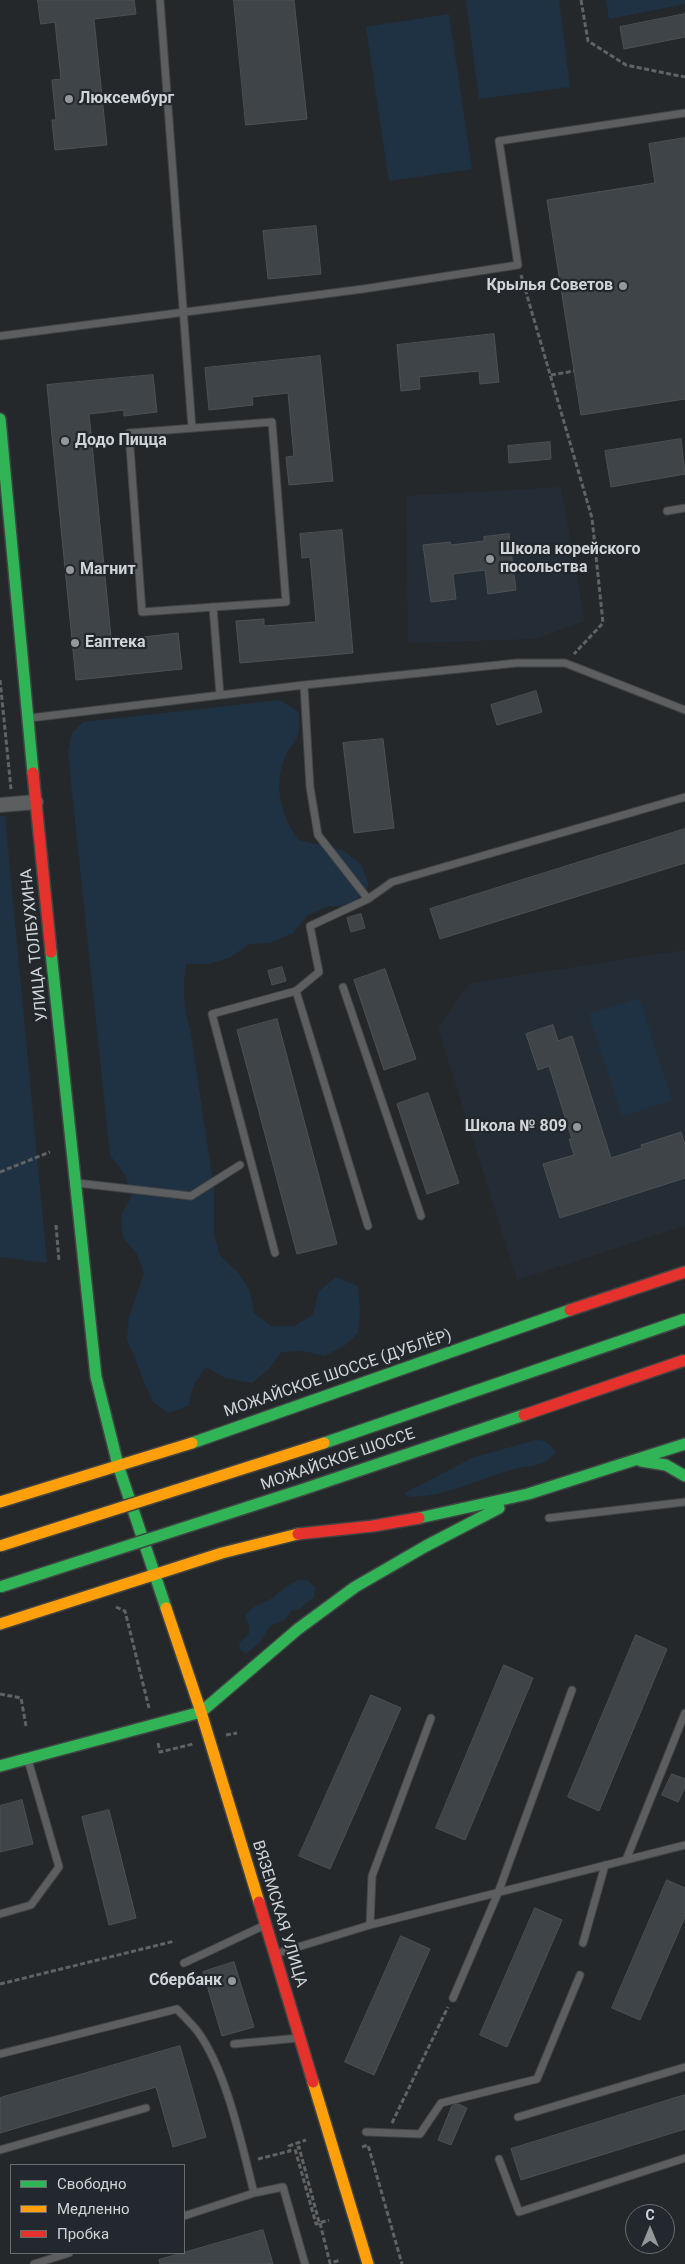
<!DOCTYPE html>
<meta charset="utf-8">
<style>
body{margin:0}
#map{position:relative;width:685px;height:2264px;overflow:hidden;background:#25282a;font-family:Roboto,sans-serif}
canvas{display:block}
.legend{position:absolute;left:10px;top:2164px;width:175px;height:90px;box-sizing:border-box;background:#22282d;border:1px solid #686d71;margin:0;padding:6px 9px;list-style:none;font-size:15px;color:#d0d4d7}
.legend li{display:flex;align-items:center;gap:10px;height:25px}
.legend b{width:25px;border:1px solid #686d71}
.north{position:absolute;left:625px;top:2204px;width:50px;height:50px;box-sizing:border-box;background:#22282d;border:1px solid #686d71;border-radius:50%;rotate:0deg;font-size:14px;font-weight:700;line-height:20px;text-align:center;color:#d0d4d7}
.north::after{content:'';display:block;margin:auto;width:18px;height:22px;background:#94989a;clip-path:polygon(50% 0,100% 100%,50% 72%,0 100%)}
</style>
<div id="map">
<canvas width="685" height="2264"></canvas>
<ul class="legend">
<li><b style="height:6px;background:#30b455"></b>Свободно</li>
<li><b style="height:6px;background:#ff9f0a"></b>Медленно</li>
<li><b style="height:6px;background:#e5322d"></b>Пробка</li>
</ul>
<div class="north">С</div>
</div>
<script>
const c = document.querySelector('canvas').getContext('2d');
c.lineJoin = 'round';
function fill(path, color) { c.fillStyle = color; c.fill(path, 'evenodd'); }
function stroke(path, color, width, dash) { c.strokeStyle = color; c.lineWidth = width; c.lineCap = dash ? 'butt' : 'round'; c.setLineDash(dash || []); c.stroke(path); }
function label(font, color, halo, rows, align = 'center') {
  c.font = font + ' Roboto,sans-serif'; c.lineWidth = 4.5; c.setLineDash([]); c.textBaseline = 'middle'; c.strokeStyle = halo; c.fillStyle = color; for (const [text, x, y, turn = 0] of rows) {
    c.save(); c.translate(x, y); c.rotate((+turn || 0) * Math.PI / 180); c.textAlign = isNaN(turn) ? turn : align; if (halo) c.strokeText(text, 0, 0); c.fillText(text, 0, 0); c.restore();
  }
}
fill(new Path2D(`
 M561 487 585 621 535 639 408 643 406 496Z
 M685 950V1226L517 1280 438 1028 470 983Z`), '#242d36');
fill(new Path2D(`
 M466 0H559L570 87 479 99Z
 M606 0H685V4L609 19Z
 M449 14 472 169 389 181 366 27Z
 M280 700 299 712C299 719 300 729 298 735 295 742 289 748 286 755 272 785 281 814 298 840L342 850 361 864 369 885 351 906H329L308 915 293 933 270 943 249 944 231 957 209 964H186C182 989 184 1009 191 1034L214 1190V1234L220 1256 237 1271 250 1291 254 1313 271 1326H294L313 1315 319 1291 336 1277 358 1286 360 1310 358 1333 344 1346 324 1356 303 1351 281 1352 269 1369 252 1383 225 1378 206 1367 194 1384 188 1406 168 1413 152 1401 127 1339 129 1317 144 1274 137 1254 123 1238 121 1216 132 1195 125 1175 110 1155 68 753 72 733 83 722Z
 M0 816H5L47 1263 0 1257Z
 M639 998 672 1100 622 1116 589 1014Z
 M536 1440C546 1440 551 1444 556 1453 542 1468 528 1465 511 1470 476 1480 445 1497 408 1497L405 1493 472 1458Z
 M298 1580H307L315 1587 314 1597 299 1609 291 1611 286 1619 270 1626 260 1642 246 1654 239 1649 240 1642 249 1634V1625L245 1617C252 1604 263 1605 274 1597 282 1590 288 1585 298 1580Z`), '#1e3244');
const building = new Path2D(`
 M38 0H134L136 14 94 19 107 145 55 150 52 120H56L52 80 61 79 55 22 41 24Z
 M234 0H294L307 119 246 125Z
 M685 14V37L624 49 620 27Z
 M685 138V399L581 415 547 200 655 183 649 144Z
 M316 226 321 274 268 279 263 231Z
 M494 334 499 382 480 384 479 371 419 377 420 389 401 391 397 345Z
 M320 356 333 481 289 485 286 457 294 456 288 393 252 397 253 405 209 410 205 368Z
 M153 375 157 412 124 416V410L89 414 112 647 144 644 143 637 178 633 182 669 76 680 47 385Z
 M681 439 685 474 611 487 605 451Z
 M550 442 551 459 509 463 508 446Z
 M342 530 353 653 240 663 236 621 264 619V626L316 622 310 557 302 558 300 534Z
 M509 534 516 590 488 594 485 570 453 574 456 599 431 602 423 545 450 542 451 545 484 541V537Z
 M536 691 542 712 497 725 491 705Z
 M383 739 394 828 354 833 343 743Z
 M685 829V863L440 939 430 909Z
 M361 914 365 928 351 932 347 918Z
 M282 967 286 981 272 985 268 971Z
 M385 969 416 1059 384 1070 354 980Z
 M277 1019 337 1244 297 1254 237 1030Z
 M553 1025 558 1041 572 1036 611 1158 642 1148 641 1145 681 1132 685 1145V1178L560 1218 543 1164 574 1155 569 1139H572L549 1066 538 1070 526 1034Z
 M428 1093 459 1183 427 1194 397 1104Z
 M636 1635 667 1649 599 1811 568 1797Z
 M504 1665 533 1678 465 1840 436 1828Z
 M371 1695 401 1708 330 1869 299 1856Z
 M672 1774 685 1779V1787L678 1802 662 1795Z
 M22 1800 33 1844 0 1852V1806Z
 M109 1810 136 1918 109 1925 82 1817Z
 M667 1880 685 1888V1917L640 2020 612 2008Z
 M535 1908 562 1920 507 2047 480 2035Z
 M401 1936 430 1949 374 2075 345 2062Z
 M234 1962 254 2027 222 2036 203 1972Z
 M180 2046 206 2137 173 2147 156 2087 0 2133V2098Z
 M685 2095V2129L521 2180 511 2149Z
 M458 2104 467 2108 451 2145 438 2140 452 2106Z
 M263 2230 273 2264H160L159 2260Z`);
fill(building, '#3e4448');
stroke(building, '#4e5153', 1);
const lane = new Path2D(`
 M160 0 192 428
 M0 336 363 289 518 265 499 141 685 113
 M272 422 286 602 142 612 129 433Z
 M667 511 685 508
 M213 607 220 695
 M304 685 310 787 318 835 368 899 392 882 685 797
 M30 718 304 685 517 663H565L685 710
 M343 987 421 1216
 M77 1183 191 1196 240 1165
 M368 1226 296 991 319 972 310 926 368 899
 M275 1253 212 1014 296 991
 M549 1518 685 1502
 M626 1860 685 1713
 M0 1914 31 1905 59 1867 28 1760
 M370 1925 372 1876 431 1718
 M583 1943 605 1865
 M275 1954 370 1925 685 1845
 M184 1963 265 1925
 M453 1998 498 1893 572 1690
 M234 2044 299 2038
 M0 2054 177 2009C184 2017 192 2024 198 2032 227 2072 242 2146 254 2193
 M518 2117 685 2067
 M366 2132 420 2134 441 2103 537 2079 580 1975
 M0 2150 146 2108
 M499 2159 519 2212 685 2158
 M184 2216 254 2193 283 2187 305 2264
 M34 2264 69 2253`);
const street = new Path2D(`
 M0 805 36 802`);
const fast = new Path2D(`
 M0 419 33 773
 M51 952 96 1377 118 1465 166 1608
 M192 1443 570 1310
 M641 1461 666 1465 685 1476
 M419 1518 528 1494 685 1444
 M0 1766 201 1712 298 1629 355 1587 426 1546 499 1508`);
const slow = new Path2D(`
 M0 1502 192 1443
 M166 1608 201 1712 259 1902
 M0 1624 222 1553 298 1534
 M313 2082 368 2264`);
const jam = new Path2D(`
 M33 773 51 952
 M570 1310 685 1272
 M298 1534 373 1526 419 1518
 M259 1902 313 2082`);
stroke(lane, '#414445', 9);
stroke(street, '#414445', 16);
stroke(fast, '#414445', 14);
stroke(slow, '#414445', 14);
stroke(jam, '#414445', 14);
stroke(new Path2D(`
 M581 0 588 41 626 65 685 77
 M521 275 592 518 603 623 574 654
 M551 375 574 371
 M0 680 11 789
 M0 1172 50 1152
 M56 1225 59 1261
 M116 1607 125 1611 149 1708
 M0 1694 21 1698 26 1726
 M226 1735 237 1733
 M158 1743 160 1752 193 1744
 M0 1984 175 1941
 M392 2123 448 2007
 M362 2147 368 2145 402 2264
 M258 2159 290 2151 289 2146 306 2140
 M319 2222 299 2147 295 2149 316 2224 329 2220
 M320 2223 330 2263 341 2260`), '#606263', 3, [5, 2.5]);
stroke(lane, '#5d5e60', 7);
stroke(street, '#5d5e60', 14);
stroke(fast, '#30b455', 11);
stroke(slow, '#ff9f0a', 11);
stroke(jam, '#e5322d', 11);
const fastBridge = new Path2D(`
 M324 1443 685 1319
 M0 1587 304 1489 524 1415`);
const slowBridge = new Path2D(`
 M0 1546 324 1443`);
const jamBridge = new Path2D(`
 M524 1415 685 1360`);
stroke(fastBridge, '#414445', 14, []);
stroke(slowBridge, '#414445', 14, []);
stroke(jamBridge, '#414445', 14, []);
stroke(fastBridge, '#30b455', 11);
stroke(slowBridge, '#ff9f0a', 11);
stroke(jamBridge, '#e5322d', 11);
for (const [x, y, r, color] of [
 [69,99,5,"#94989a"],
 [623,286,5,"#94989a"],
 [65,441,5,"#94989a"],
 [490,559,5,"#94989a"],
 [70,570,5,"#94989a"],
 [75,643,5,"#94989a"],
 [577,1127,5,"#94989a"],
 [232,1981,5,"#94989a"]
]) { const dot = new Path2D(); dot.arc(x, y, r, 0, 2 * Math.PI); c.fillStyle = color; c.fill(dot); stroke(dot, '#22282d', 2); }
label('bold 16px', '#d0d4d7', '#22282d', [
 ["Люксембург",79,99],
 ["Крылья Советов",613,286,"right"],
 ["Додо Пицца",75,441],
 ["Школа корейского",500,550],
 ["посольства",500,568],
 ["Магнит",80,570],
 ["Еаптека",85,643],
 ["Школа № 809",567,1127,"right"],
 ["Сбербанк",222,1981,"right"]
], 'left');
label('16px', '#d0d4d7', '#22282d', [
 ["УЛИЦА ТОЛБУХИНА",35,945,-96],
 ["МОЖАЙСКОЕ ШОССЕ (ДУБЛЁР)",338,1374,-19],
 ["МОЖАЙСКОЕ ШОССЕ",338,1460,-19],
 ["ВЯЗЕМСКАЯ УЛИЦА",279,1914,73]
]);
</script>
